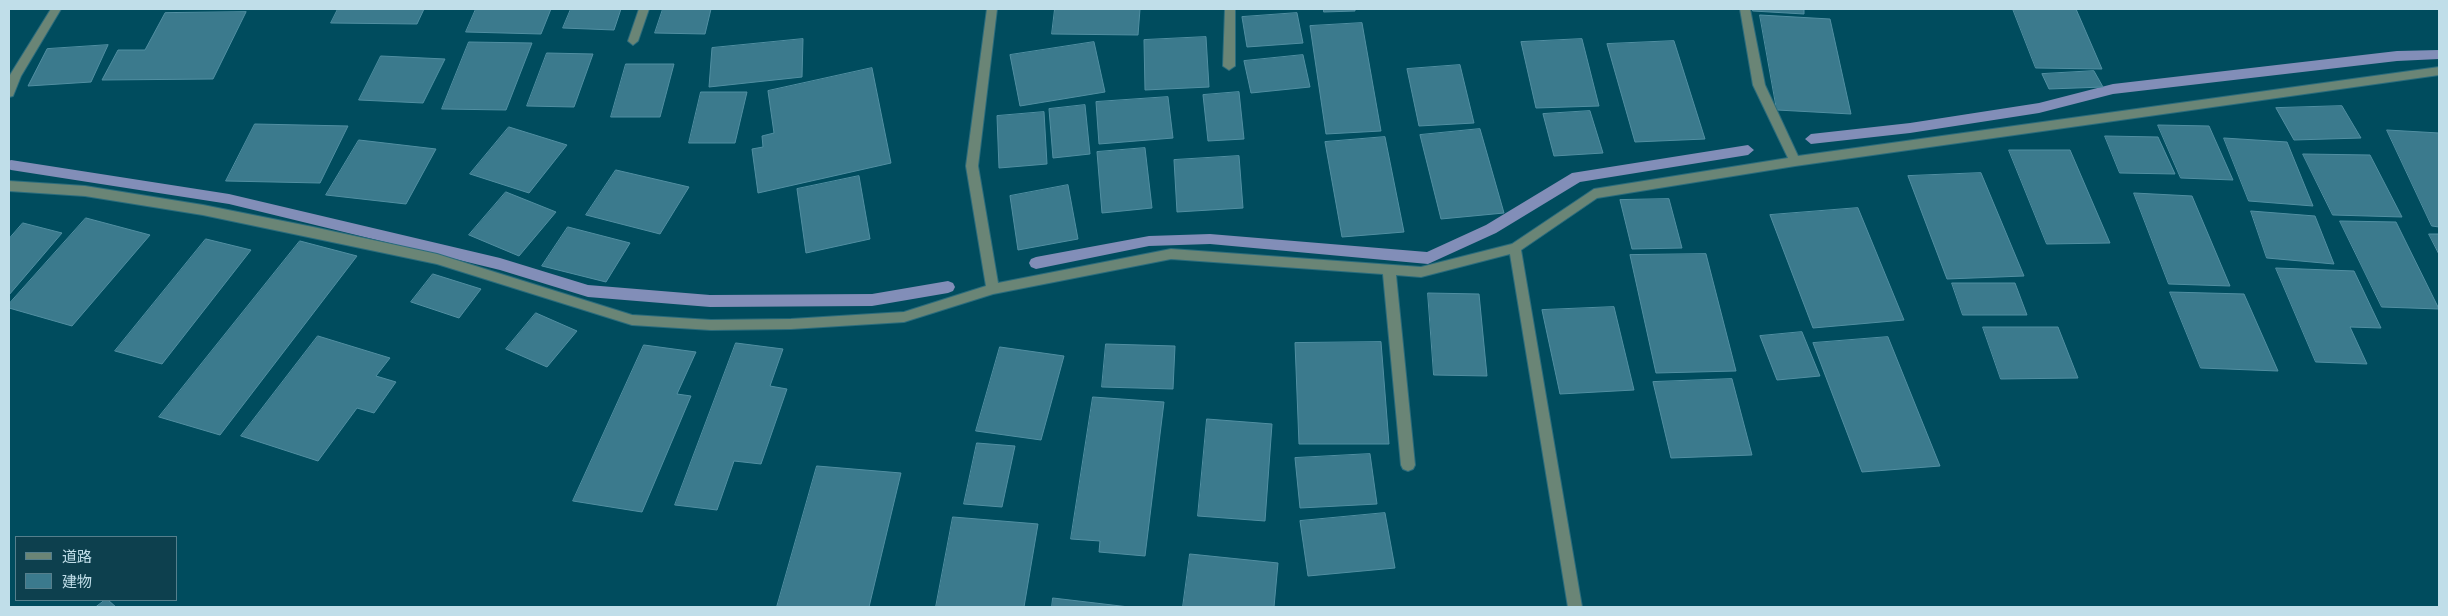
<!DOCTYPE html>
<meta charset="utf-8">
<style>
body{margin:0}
#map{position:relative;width:2448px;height:616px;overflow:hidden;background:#004c5e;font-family:Quicksand,"Noto Sans JP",sans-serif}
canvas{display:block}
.frame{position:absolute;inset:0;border:10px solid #c0dee9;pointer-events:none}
.legend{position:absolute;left:15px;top:536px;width:162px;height:65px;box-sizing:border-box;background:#0d404e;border:1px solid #557f8c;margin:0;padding:6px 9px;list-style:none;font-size:15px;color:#c0dee9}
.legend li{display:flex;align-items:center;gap:10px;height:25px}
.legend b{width:25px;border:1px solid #557f8c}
</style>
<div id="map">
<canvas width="2448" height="616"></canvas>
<div class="frame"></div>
<ul class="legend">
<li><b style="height:6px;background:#6a8576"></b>道路</li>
<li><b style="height:14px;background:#3b7a8d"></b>建物</li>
</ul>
</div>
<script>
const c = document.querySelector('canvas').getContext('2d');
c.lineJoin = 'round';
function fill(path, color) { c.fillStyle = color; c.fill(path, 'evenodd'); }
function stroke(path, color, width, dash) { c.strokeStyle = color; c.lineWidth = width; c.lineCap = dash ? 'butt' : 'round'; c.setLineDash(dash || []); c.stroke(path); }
fill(new Path2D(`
 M2439 50V59L2397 61 2113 94 2039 113 1910 133 1811 144 1805 139 1811 134 1910 123 2039 103 2113 84 2397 51Z
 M1748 145 1754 150 1748 155 1580 182 1496 233 1428 264 1210 244 1149 246 1036 269 1031 267 1029 263 1031 259 1036 257 1149 236 1210 234 1427 252 1486 225 1572 173Z
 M11 160 229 194 500 258 588 285 710 295 872 294 948 281 953 283 955 287 953 291 948 293 872 306 710 307 588 297 500 270 229 204 11 170 9 169V161Z`), '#828eb8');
const building = new Path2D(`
 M338 9H424L417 24 331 23Z
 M476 9H551L541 34 466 32Z
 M571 9H621L614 30 563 28Z
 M663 9H711L705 34 655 33Z
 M1055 9H1140L1138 35 1052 34Z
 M1324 9H1355V11L1324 12Z
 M1753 9H1804V14L1753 11Z
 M2013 9H2076L2102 69 2036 68Z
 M246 12 213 79 102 80 118 50H145L165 13Z
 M1297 13 1303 43 1247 47 1242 17Z
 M1760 15 1830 19 1851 114 1777 110Z
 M1362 23 1381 131 1326 134 1310 26Z
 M1206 37 1209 87 1145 90 1144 40Z
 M803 39 802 77 709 87 712 48Z
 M1582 39 1599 106 1536 108 1521 42Z
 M1674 41 1705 139 1635 142 1607 44Z
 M469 42 532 43 506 110 442 109Z
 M1094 42 1105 92 1020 106 1010 55Z
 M108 45 91 82 28 86 47 49Z
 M547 53 593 54 574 107 527 106Z
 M1303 55 1310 87 1251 93 1244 61Z
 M381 56 445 59 423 103 359 100Z
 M626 64H674L660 117H611Z
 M1460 65 1474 123 1419 126 1407 69Z
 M872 68 891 163 758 193 752 149 763 147 762 136 774 133 768 91Z
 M2094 71 2103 87 2049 89 2042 74Z
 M701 92H747L735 143H689Z
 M1239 92 1244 139 1208 141 1203 95Z
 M1168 97 1173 138 1099 144 1096 102Z
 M1085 105 1090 154 1053 158 1049 109Z
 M2342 106 2361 138 2294 140 2276 108Z
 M1590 111 1603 153 1554 156 1543 114Z
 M1044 112 1047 164 999 168 997 116Z
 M255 124 348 126 320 183 226 181Z
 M2158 125 2209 126 2233 180 2181 178Z
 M509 127 567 145 529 193 470 174Z
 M1480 129 1504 213 1441 219 1420 135Z
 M2387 130 2439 133V227L2432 226Z
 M2105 136 2158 137 2175 174 2120 173Z
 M1385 137 1404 232 1342 237 1325 142Z
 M2224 138 2287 142 2313 206 2249 201Z
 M359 140 436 149 406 204 326 195Z
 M1145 148 1152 208 1102 213 1097 152Z
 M2009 150H2070L2110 243 2047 244Z
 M2303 154 2370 155 2402 217 2333 215Z
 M1239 156 1243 208 1177 212 1174 160Z
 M616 170 689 187 660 234 586 215Z
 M1981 173 2024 276 1947 279 1908 176Z
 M859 176 870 239 806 253 797 189Z
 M1068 185 1078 239 1018 250 1010 196Z
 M506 192 556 212 519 256 469 235Z
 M2134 193 2192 196 2230 286 2169 284Z
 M1669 199 1682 248 1632 249 1620 200Z
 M1858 208 1904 320 1813 328 1770 215Z
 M2251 211 2315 216 2334 264 2267 258Z
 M86 218 150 235 72 326 9 308V304Z
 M2340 221 2396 222 2439 309 2382 307Z
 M23 223 62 233 9 295V239Z
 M568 227 630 243 606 282 542 266Z
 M2429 234H2439V254Z
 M206 239 251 250 162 364 115 351Z
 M300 241 357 256 220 435 159 417Z
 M1706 254 1736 371 1656 373 1630 255Z
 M2276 268 2354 271 2381 328 2350 327 2367 364 2316 362Z
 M433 274 481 289 459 318 411 302Z
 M1952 283H2015L2027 315H1963Z
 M2170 292 2244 294 2278 371 2201 368Z
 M1428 293 1479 294 1487 376 1434 375Z
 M1614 307 1634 390 1560 394 1542 310Z
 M536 313 577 331 547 367 506 349Z
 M1983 327H2058L2078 378 2001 379Z
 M1802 332 1820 376 1777 380 1760 336Z
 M318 336 390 358 376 376 396 382 374 413 357 408 318 461 241 436Z
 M1888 337 1940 466 1862 472 1813 343Z
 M1381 342 1389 444H1299L1295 343Z
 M736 343 783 349 770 386 787 389 761 464 734 461 717 510 675 505Z
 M1106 344 1175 346 1173 389 1102 387Z
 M644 345 696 352 677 394 691 396 642 512 573 501Z
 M1000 347 1064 356 1041 440 976 431Z
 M1732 379 1752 455 1671 458 1653 382Z
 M1093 397 1164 402 1145 556 1099 552 1100 541 1071 539Z
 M1207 419 1272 424 1265 521 1198 516Z
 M977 443 1015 446 1002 507 964 504Z
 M1370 454 1377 504 1300 508 1295 458Z
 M817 466 901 473 869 607H777Z
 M1385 513 1395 568 1308 576 1300 521Z
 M953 517 1038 524 1024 607H936Z
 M1190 554 1278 563 1274 607H1183Z
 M1053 598 1129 607H1052Z
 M105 600H108L116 607H96Z`);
fill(building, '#3b7a8d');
stroke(building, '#518fa2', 1);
const minor = new Path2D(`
 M51 9H61L21 76 13 96 9 97 10 75Z
 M639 9H649L638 41 633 45 628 41Z
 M987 9H997L978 166 998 283 1171 249 1421 267 1512 244 1594 189 1788 158 1753 85 1740 9H1750L1765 85 1798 156 2439 67V75L1795 166 1597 198 1521 250 1582 607H1568L1510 254 1421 277 1396 275 1415 465 1413 469 1408 471 1403 469 1401 465 1383 274 1171 259 993 294 904 322 791 329 711 330 632 325 437 264 203 215 85 196 9 191V181L85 186 203 205 313 227 437 254 632 315 711 320 791 319 904 312 986 286 966 166Z
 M1225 9H1235V66L1229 70 1223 66Z`);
stroke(minor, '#2a6c7d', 2);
fill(minor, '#6a8576');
</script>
